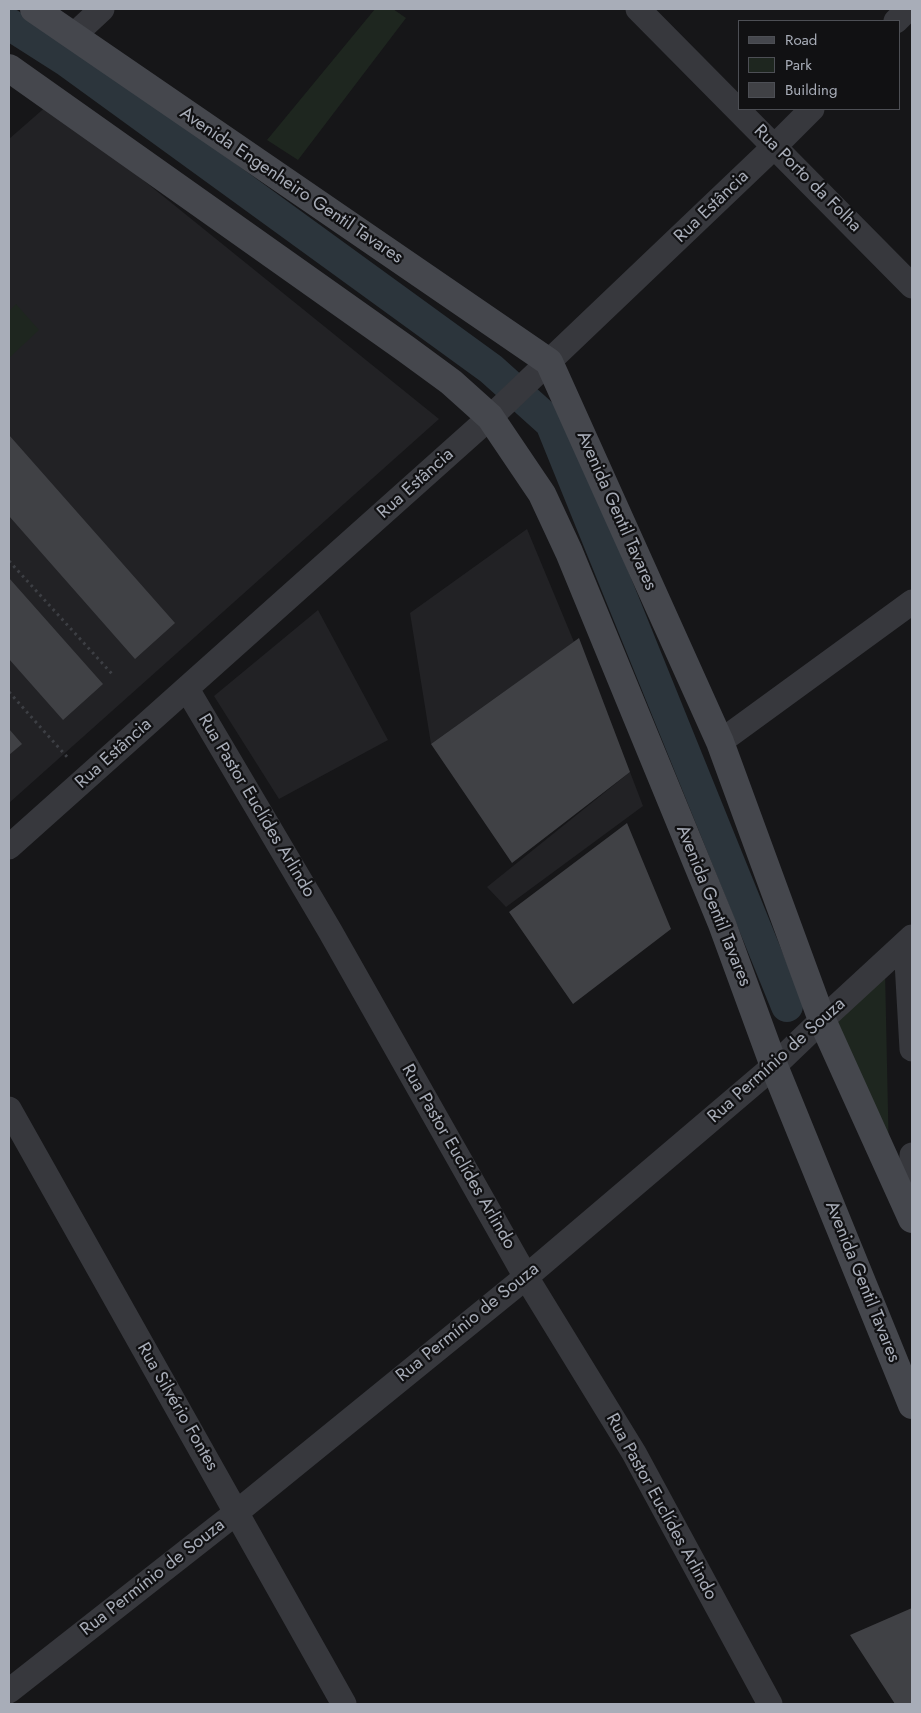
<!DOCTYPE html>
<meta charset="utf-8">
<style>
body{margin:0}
#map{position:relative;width:921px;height:1713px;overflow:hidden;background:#161618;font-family:Jost,sans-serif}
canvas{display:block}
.frame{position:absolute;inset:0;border:10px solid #a8adb8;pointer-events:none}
.legend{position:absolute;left:738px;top:20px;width:162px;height:90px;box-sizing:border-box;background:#111113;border:1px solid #4d4f55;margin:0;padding:6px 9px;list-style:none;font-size:15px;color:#a8adb8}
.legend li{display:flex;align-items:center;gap:10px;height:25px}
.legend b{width:25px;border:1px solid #4d4f55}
</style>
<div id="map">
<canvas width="921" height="1713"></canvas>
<div class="frame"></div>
<ul class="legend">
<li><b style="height:6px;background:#45474d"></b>Road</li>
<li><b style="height:14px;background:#1e261f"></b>Park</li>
<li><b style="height:14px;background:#404145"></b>Building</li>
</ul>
</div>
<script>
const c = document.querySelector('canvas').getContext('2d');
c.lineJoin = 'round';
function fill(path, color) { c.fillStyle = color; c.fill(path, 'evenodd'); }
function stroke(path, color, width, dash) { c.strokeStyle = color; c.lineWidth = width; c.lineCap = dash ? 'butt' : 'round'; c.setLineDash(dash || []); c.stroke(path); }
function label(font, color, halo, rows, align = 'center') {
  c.font = font + ' Jost,sans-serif'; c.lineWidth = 4.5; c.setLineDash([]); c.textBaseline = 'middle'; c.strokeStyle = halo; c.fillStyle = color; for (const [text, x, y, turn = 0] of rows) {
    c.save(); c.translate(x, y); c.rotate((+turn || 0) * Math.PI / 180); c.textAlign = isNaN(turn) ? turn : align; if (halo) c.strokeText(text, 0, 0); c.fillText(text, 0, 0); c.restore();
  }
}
fill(new Path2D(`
 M49 104 439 419 9 803V139Z
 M527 529 574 642 431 744 410 613Z
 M318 610 388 740 279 799 214 696Z
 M630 772 643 806 506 907 487 887Z`), '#222225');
fill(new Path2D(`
 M375 9H393L406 18 298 160 267 140Z
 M16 304 39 330 9 358V311Z
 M885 970 889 1159 833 1020Z`), '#1e261f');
stroke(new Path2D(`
 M9 24 67 61 491 369 551 423 787 1006`), '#2c353c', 32);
fill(new Path2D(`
 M9 435 175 623 135 659 9 516Z
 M9 578 103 684 63 720 9 659Z
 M579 638 630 772 512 863 431 744Z
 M9 729 22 744 9 755Z
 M627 823 671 929 573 1004 509 912Z
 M912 1608V1704H895L850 1635Z`), '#404145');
stroke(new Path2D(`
 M9 561 113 675
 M9 692 68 758`), '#3d3f44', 3, [2.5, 4]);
stroke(new Path2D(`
 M638 9 912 286
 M896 21 908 9
 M73 36 102 9
 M187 689 330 931 526 1277 634 1453 770 1704
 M720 742 912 602
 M9 847 497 411 775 146 812 109
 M906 944 912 1049
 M9 1109 344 1704
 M911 1215 912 1155
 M9 1691 237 1512 526 1277 774 1066 822 1020 912 937`), '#37383d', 25);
stroke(new Path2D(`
 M34 9 549 362 720 742 822 1020 912 1219
 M9 68 406 349 451 382 490 417 542 494 569 552 722 924 774 1066 912 1405`), '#45474d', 28);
label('18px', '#a8adb8', '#111113', [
 ["Rua Porto da Folha",807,179,45],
 ["Avenida Engenheiro Gentil Tavares",291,186,34],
 ["Rua Estância",712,207,-44],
 ["Rua Estância",416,484,-42],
 ["Avenida Gentil Tavares",616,511,66],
 ["Rua Estância",114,754,-42],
 ["Rua Pastor Euclídes Arlindo",256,806,59],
 ["Avenida Gentil Tavares",713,906,68],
 ["Rua Permínio de Souza",777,1061,-42],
 ["Rua Pastor Euclídes Arlindo",458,1157,60],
 ["Avenida Gentil Tavares",862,1282,68],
 ["Rua Permínio de Souza",468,1323,-39],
 ["Rua Silvério Fontes",177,1407,60],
 ["Rua Pastor Euclídes Arlindo",661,1507,61],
 ["Rua Permínio de Souza",153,1578,-38]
]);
</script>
